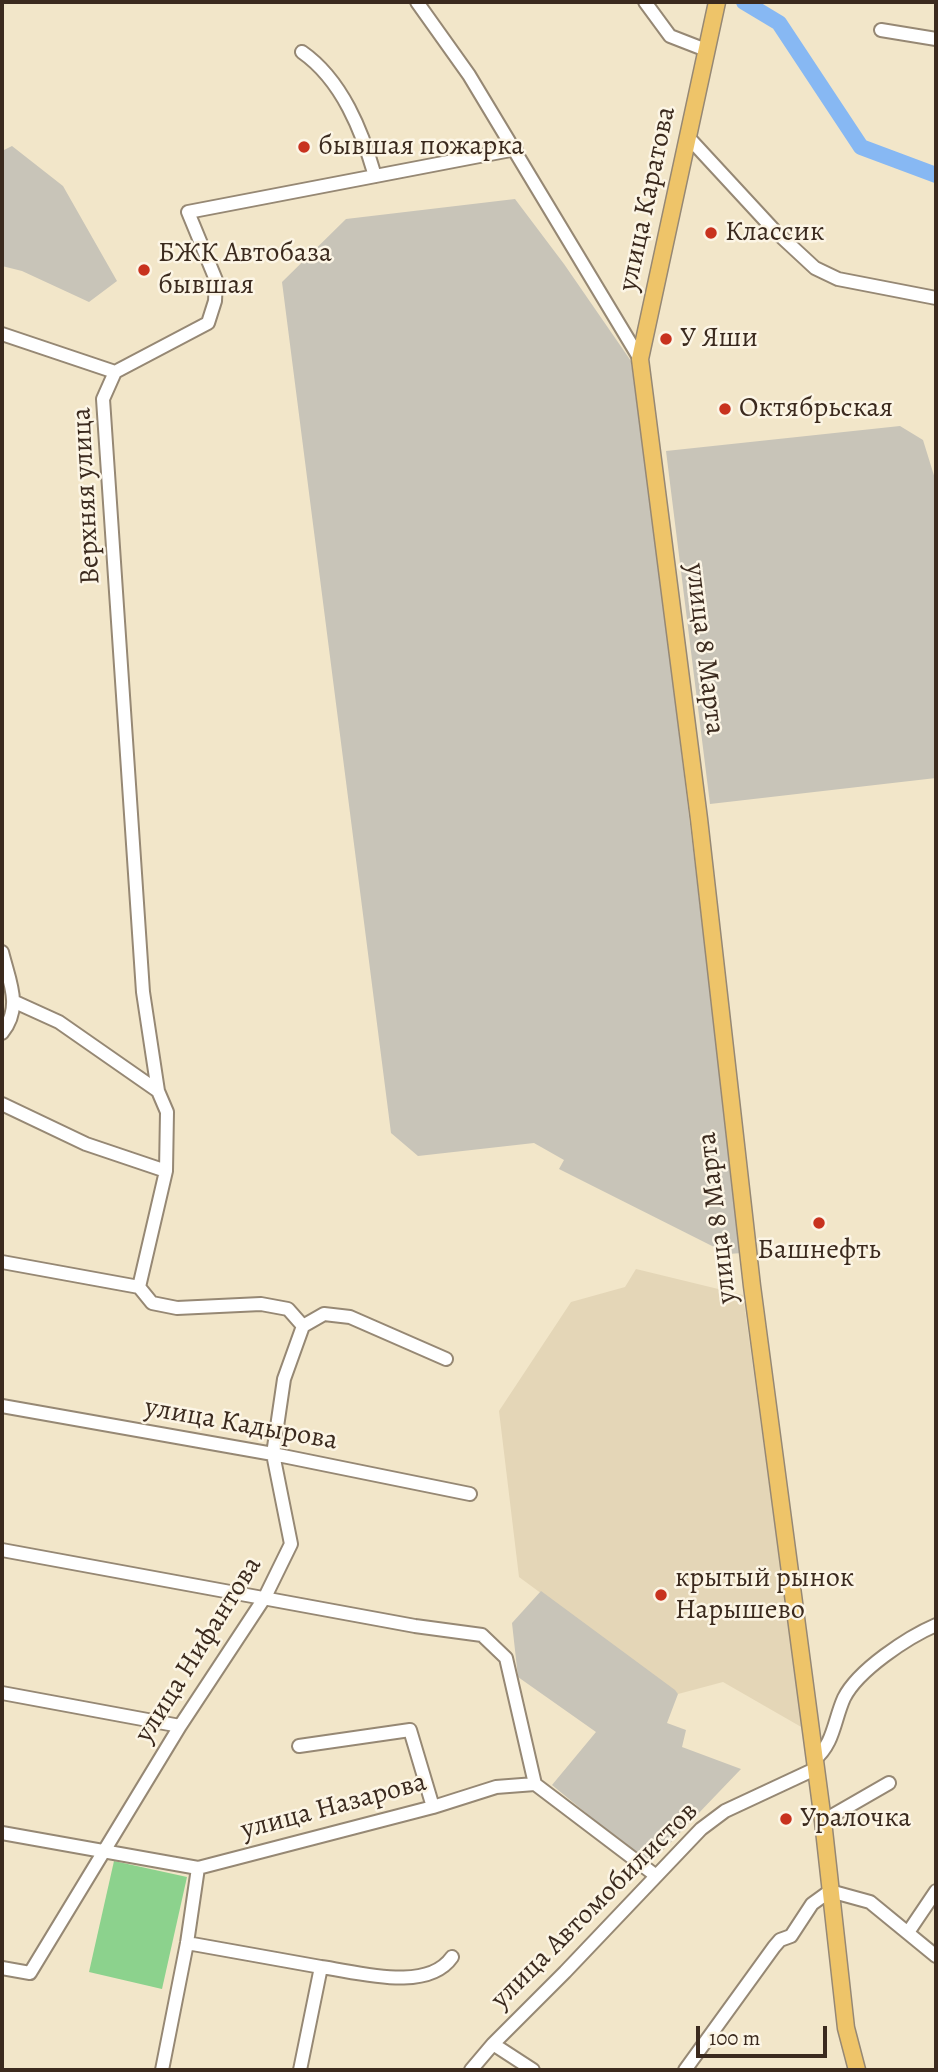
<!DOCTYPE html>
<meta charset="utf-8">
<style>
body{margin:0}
#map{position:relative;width:938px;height:2072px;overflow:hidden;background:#f2e6c9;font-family:Alegreya,serif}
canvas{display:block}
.frame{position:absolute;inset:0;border:4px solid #3b2a1e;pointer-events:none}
.scale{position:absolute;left:696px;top:2026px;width:131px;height:32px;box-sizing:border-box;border:4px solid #3b2a1e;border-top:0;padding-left:9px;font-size:21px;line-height:24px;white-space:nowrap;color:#3b2a1e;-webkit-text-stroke:5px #fcf5e5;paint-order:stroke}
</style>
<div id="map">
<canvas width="938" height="2072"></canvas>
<div class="frame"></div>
<div class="scale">100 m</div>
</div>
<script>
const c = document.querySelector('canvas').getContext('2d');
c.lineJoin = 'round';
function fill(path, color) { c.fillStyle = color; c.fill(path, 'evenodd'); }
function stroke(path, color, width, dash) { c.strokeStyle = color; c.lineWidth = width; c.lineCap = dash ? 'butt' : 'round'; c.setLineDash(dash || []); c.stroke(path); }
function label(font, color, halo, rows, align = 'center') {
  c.font = font + ' Alegreya,serif'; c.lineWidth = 5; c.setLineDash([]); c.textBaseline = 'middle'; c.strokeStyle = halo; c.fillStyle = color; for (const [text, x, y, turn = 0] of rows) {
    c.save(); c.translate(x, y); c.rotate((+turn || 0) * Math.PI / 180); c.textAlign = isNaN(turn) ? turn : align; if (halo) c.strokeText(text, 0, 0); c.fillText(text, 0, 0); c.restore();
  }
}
fill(new Path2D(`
 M636 1269 743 1295 803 1728 723 1682 678 1694 519 1577 499 1411 571 1302 625 1287Z`), '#e4d6b7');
fill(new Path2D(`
 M12 146 63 186 117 281 89 302 22 271 2 266V151Z
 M515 199 564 264 631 361 660 578 742 1253 728 1254 559 1169 564 1160 534 1143 418 1156 391 1133 282 282 346 219Z
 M900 426 923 440 936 482V778L710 804 666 451Z
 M541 1591 675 1690 678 1694 667 1723 686 1730 682 1747 741 1769 649 1865 552 1785 596 1732 518 1677 512 1623Z`), '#c8c4b8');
fill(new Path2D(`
 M114 1861 187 1877 162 1989 89 1972Z`), '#8cd28d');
stroke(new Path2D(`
 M744 2 779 23 861 147 936 175`), '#87b8f3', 16);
const minor = new Path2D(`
 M417 2 469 75 640 359
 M645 2 670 36 706 50
 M881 30 936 39
 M302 52C342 80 362 131 375 176
 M689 138 774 230 815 268 838 279 936 298
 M2 334 115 372
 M2 952C9 981 23 1007 2 1033
 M15 1002 59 1022 158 1091
 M2 1104 86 1144 166 1171
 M2 1262 139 1287 152 1303 177 1308 261 1304 288 1309 303 1326 324 1314 350 1317 446 1359
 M139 1287 166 1171 167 1112 158 1091 143 992 103 399 115 372 208 323 215 301 216 280 188 212 516 149
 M2 1406 273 1454 470 1494
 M2 1550 415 1626 482 1635 506 1658 535 1784
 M2 1693 180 1726
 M299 1746 410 1730 433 1807
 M814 1760C834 1744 834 1720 844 1698 858 1670 908 1637 936 1625
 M823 1821 889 1783
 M2 1833 198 1868
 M909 1931 936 1891
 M187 1943 321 1967 300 2070
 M321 1967C358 1972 427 1993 452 1957
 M2 1968 30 1973 180 1726 265 1597 291 1544 273 1454 284 1379 303 1326
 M493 2044 533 2070
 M162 2070 187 1943 198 1868 433 1807 496 1787 535 1784 655 1875
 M471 2070 493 2044 565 1972 701 1829 725 1811 815 1769
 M685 2070 774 1947 780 1940 791 1936 812 1904 830 1891 870 1902 936 1956`);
const major = new Path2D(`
 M717 2 640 359 699 819 752 1286 823 1821 846 2028 857 2070`);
stroke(minor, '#968874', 16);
stroke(major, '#968874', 19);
stroke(minor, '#fff', 12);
stroke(major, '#eec469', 16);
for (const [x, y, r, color] of [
 [304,147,7,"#c8321e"],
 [711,233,7,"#c8321e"],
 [144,270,7,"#c8321e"],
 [666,339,7,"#c8321e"],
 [725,409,7,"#c8321e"],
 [819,1223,7,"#c8321e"],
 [661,1595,7,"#c8321e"],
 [786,1819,7,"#c8321e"]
]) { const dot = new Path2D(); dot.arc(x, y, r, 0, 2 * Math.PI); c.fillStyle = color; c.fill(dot); stroke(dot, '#fcf5e5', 2.5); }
label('28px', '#3b2a1e', '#fcf5e5', [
 ["бывшая пожарка",318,147],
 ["Классик",725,233],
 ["БЖК Автобаза",158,254],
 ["бывшая",158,286],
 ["У Яши",680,339],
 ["Октябрьская",739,409],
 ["Башнефть",819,1251,"center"],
 ["крытый рынок",675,1579],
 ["Нарышево",675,1611],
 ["Уралочка",800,1819]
], 'left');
label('28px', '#3b2a1e', '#fcf5e5', [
 ["улица Каратова",648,199,-78],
 ["Верхняя улица",87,496,-93],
 ["улица 8 Марта",704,649,83],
 ["улица 8 Марта",718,1218,-97],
 ["улица Кадырова",241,1425,10],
 ["улица Нифантова",199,1650,-58],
 ["улица Назарова",334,1807,-15],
 ["улица Автомобилистов",595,1906,-45]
]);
</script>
